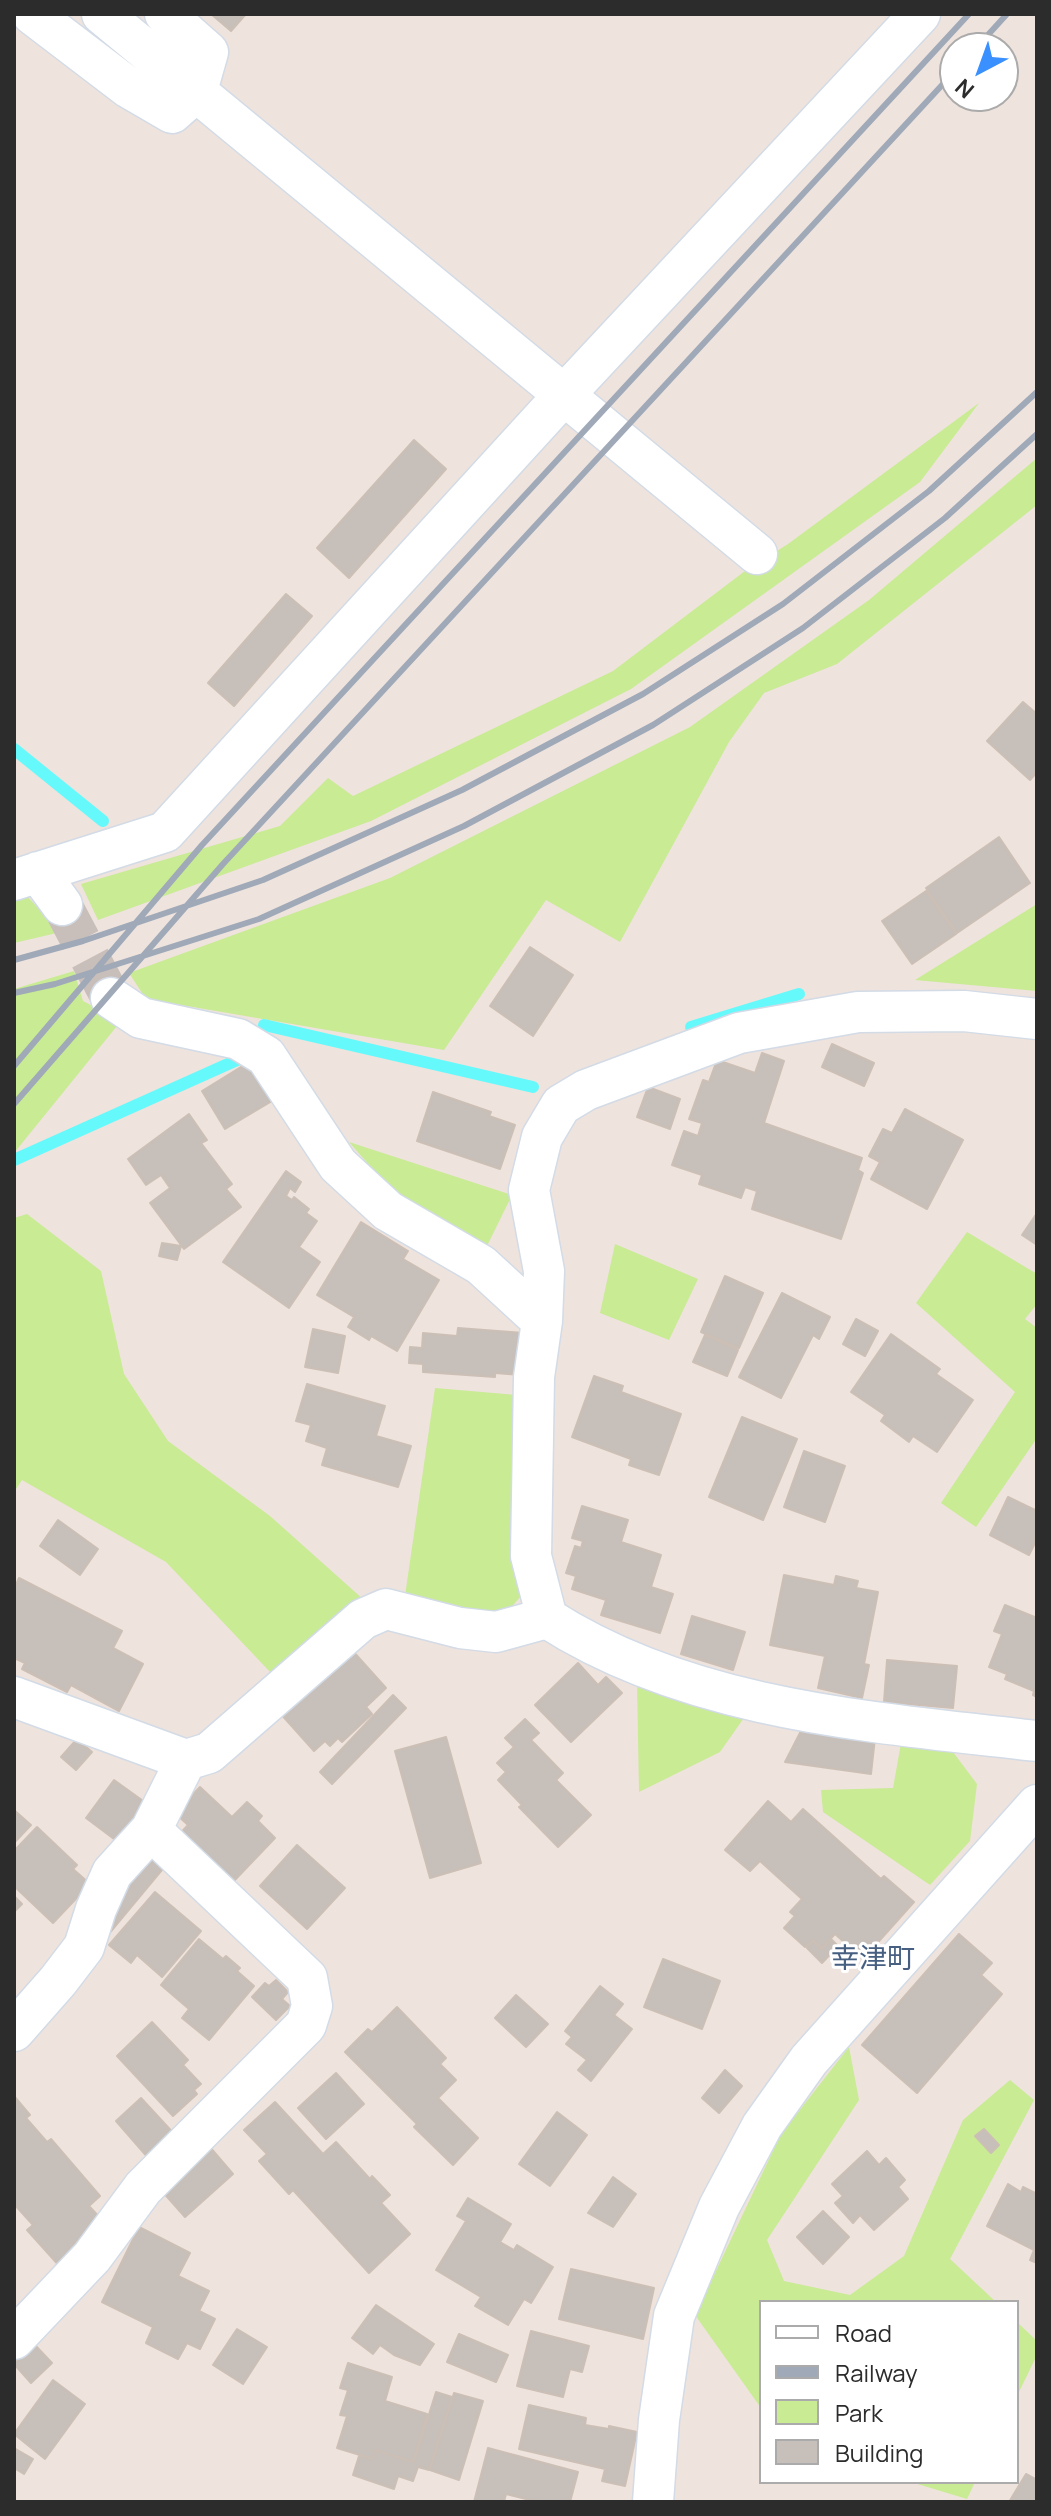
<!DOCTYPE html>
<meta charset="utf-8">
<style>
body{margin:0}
#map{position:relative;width:1051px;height:2516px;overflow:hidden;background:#efe3dd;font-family:Manrope,sans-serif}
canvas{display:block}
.frame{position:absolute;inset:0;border:16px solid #2c2c2c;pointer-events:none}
.legend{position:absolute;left:759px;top:2300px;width:260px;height:184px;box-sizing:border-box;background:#fff;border:2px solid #ababab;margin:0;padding:10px 14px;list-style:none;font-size:24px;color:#2c2c2c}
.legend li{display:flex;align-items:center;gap:16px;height:40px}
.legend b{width:40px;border:2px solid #ababab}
.north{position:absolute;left:939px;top:32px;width:80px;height:80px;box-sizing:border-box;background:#fff;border:2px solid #ababab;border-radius:50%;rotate:221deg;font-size:22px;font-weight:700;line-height:32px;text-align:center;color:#2c2c2c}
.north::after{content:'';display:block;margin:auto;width:28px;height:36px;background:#3a90ff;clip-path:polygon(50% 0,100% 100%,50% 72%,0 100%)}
</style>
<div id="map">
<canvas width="1051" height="2516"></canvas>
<div class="frame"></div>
<ul class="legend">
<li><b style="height:10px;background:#fff"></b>Road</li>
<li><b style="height:10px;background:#9fa9b8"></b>Railway</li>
<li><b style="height:22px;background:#c8eb94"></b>Park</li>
<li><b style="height:22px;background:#c7bfb9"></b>Building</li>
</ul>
<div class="north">N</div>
</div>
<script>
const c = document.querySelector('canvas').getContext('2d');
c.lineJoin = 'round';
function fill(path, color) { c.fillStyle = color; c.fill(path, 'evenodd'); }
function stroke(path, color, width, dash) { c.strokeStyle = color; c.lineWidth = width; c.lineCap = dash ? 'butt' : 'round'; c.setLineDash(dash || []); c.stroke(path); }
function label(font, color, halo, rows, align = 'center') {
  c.font = font + ' Manrope,"Noto Sans JP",sans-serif'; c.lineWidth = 6; c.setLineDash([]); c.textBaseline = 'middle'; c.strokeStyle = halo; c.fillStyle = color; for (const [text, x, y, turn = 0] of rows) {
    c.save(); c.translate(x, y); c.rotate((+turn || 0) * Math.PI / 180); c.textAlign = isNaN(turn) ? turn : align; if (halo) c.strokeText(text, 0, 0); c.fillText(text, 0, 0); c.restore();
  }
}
fill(new Path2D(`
 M979 403 920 482 631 689 371 821 98 920 81 884 280 826 328 778 353 796 613 671 745 571 788 544Z
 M1037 458V505L837 664 764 693 729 742 620 942 546 900 444 1050 146 999 129 973 390 878 690 727 869 600Z
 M22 891 61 932 14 943V893Z
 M1037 904V991L915 980Z
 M74 971 83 1001 121 1021 14 1153V989Z
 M349 1142 512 1195 487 1246 406 1207Z
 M27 1214 101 1271 124 1374 168 1441 270 1516 364 1600 271 1673 166 1562 22 1480 14 1492V1218Z
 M967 1232 1037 1274V1304L1025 1319 1037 1328V1438L976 1527 941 1503 1015 1392 916 1303Z
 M615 1244 698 1279 669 1340 600 1313Z
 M435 1388 517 1395 521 1596 502 1618 405 1596Z
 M637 1681 746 1715 720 1752 639 1792Z
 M901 1743 953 1752 977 1784 970 1841 930 1885 823 1812 821 1790 893 1788Z
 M849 2047 859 2100 767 2240 784 2281 850 2295 904 2256 963 2120 1010 2080 1034 2100 950 2259 996 2302H761V2408L695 2315 781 2134Z
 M1017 2322 1037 2341V2355L1017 2396Z
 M911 2482H975L967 2499Z`), '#c8eb94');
stroke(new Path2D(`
 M14 749 103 821
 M264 1025 533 1087
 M691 1027 799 994
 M14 1160 237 1060`), '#66f9fb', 12);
const building = new Path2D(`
 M211 14H246L231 31Z
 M414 440 446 469 349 578 317 548Z
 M286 594 312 616 234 706 208 683Z
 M1023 702 1037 714V772L1030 780 987 741Z
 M999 837 1030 883 957 933 926 888Z
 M926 891 956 934 912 964 882 921Z
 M530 947 573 975 533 1036 490 1006Z
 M832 1044 874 1063 864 1086 822 1067Z
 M762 1053 784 1061 764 1123 862 1158 858 1170 863 1173 841 1239 752 1209 757 1191 745 1187 741 1198 699 1184 702 1175 672 1165 684 1131 698 1136 702 1123 689 1119 703 1080 709 1082 717 1060 755 1073Z
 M249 1062 272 1101 225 1129 202 1091Z
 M648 1087 680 1099 670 1129 637 1117Z
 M433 1092 491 1112 489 1116 515 1125 500 1169 417 1141Z
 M905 1109 963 1140 927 1209 871 1179 880 1162 869 1156 883 1129 892 1133Z
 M189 1114 207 1140 201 1143 232 1184 226 1189 241 1207 184 1249 150 1203 170 1188 161 1175 146 1185 128 1159Z
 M286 1171 301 1182 295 1192 290 1188 286 1196 292 1200 294 1197 309 1209 306 1213 317 1221 299 1247 320 1262 289 1308 223 1262Z
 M1037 1213V1245L1022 1235Z
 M361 1222 408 1251 403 1259 439 1280 397 1351 371 1336 369 1340 348 1327 354 1317 317 1295Z
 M162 1243 181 1246 177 1260 159 1256Z
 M725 1276 763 1293 739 1348 701 1332Z
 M782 1293 830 1317 819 1339 813 1335 781 1398 739 1377Z
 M856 1319 878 1331 865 1356 843 1344Z
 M458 1328 524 1333 521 1375 495 1373V1377L423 1372V1364L409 1363 410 1347 422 1348 423 1333 457 1336Z
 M313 1329 345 1336 338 1373 305 1367Z
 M891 1334 940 1369 936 1374 973 1400 937 1452 913 1436 909 1442 881 1421 885 1415 851 1392Z
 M705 1335 738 1350 727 1376 693 1362Z
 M594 1376 623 1386 621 1392 681 1414 659 1475 629 1465 631 1459 572 1437Z
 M307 1384 385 1406 376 1436 411 1446 398 1487 322 1465 327 1448 306 1441 311 1425 296 1421Z
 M742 1417 797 1439 763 1520 709 1497Z
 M804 1451 845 1466 825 1522 784 1507Z
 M1008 1497 1037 1511V1539L1029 1555 990 1535Z
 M582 1506 628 1520 621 1542 661 1555 651 1587 673 1594 660 1633 601 1615 606 1600 572 1589 576 1576 566 1573 575 1546 581 1548 583 1541 572 1538Z
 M58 1520 98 1549 80 1575 40 1546Z
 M784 1575 834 1585 836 1576 858 1581 856 1588 878 1592 864 1664 869 1665 862 1698 818 1688 825 1656 770 1645Z
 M19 1578 122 1631 113 1648 143 1664 119 1711 71 1685 67 1692 22 1669 25 1663 14 1658V1589Z
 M1005 1605 1037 1618V1697L1033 1695 1034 1691 1005 1679 1007 1674 989 1667 1002 1634 994 1631Z
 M692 1616 745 1632 733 1670 681 1654Z
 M351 1649 386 1688 366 1707 372 1714 342 1742 338 1738 330 1746 325 1741 314 1751 280 1713Z
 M887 1660 957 1666 953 1708 884 1702Z
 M578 1663 598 1685 606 1677 622 1693 571 1742 535 1705Z
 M393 1695 406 1708 332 1784 320 1772Z
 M525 1719 539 1733 531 1740 563 1773 556 1780 591 1815 558 1847 519 1807 522 1805 498 1780 506 1772 497 1763 514 1747 505 1738Z
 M802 1729 875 1738 871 1774 785 1762Z
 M446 1737 481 1863 430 1878 395 1751Z
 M77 1739 92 1752 76 1770 61 1757Z
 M114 1780 146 1803 118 1842 86 1818Z
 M200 1787 232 1817 247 1802 262 1816 258 1821 275 1838 232 1883 176 1838 188 1825 175 1813Z
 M768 1801 791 1822 803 1809 881 1879 884 1876 914 1902 863 1959 835 1934 822 1948 813 1940 805 1947 784 1928 795 1916 790 1912 802 1899 760 1861 750 1871 725 1850Z
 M14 1810 31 1825 14 1843Z
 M37 1827 77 1865 73 1869 90 1884 53 1923 14 1886V1851Z
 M297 1845 345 1888 307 1929 260 1886Z
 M149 1850 166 1865 107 1936 118 1886Z
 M155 1892 201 1931 162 1977 137 1955 131 1963 109 1945Z
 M14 1896 22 1904 14 1912Z
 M959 1934 992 1963 981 1975 1002 1994 917 2093 862 2045Z
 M199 1939 223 1959 226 1956 240 1968 237 1971 254 1986 209 2040 182 2018 189 2009 161 1985Z
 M831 1939 838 1946 822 1963 807 1948 813 1941 822 1949Z
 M663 1959 720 1981 702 2029 644 2007Z
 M276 1980 288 1992 282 1999 290 2006 276 2020 252 1997 265 1983 269 1986Z
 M600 1986 623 2004 614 2015 632 2029 591 2081 578 2070 587 2060 566 2044 572 2037 565 2031Z
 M516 1995 548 2024 526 2047 495 2018Z
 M397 2007 446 2058 440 2064 456 2080 438 2098 478 2138 453 2165 414 2127 417 2124 345 2052 368 2029 372 2032Z
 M152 2022 188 2060 183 2065 201 2084 194 2090 197 2094 173 2116 117 2056Z
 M725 2070 742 2086 719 2113 702 2098Z
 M336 2073 364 2104 326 2139 298 2108Z
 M14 2096 30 2115 26 2118 47 2142 51 2139 100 2196 89 2206 102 2220 74 2244 82 2254 63 2270 27 2230 33 2225 14 2204Z
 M141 2098 177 2137 150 2160 116 2121Z
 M275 2102 323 2154 336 2142 370 2179 372 2176 390 2195 381 2203 410 2234 369 2273 293 2190 289 2194 259 2161 267 2154 244 2130Z
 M557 2112 587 2135 550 2186 519 2164Z
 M984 2129 999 2145 991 2153 975 2136Z
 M209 2146 233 2174 185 2217 161 2190Z
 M867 2151 879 2165 886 2158 905 2180 898 2187 908 2199 874 2230 860 2215 853 2223 835 2203 843 2196 832 2184Z
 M613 2177 636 2194 613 2227 588 2213Z
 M1008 2184 1021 2192 1023 2187 1037 2194V2263L1030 2260 1034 2250 987 2226Z
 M468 2198 511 2224 500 2242 514 2250 517 2245 553 2267 531 2303 524 2299 508 2325 475 2306 481 2297 436 2270 466 2221 457 2216Z
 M823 2211 849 2237 823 2264 797 2237Z
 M139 2227 190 2253 178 2276 209 2291 199 2311 215 2319 200 2349 187 2343 178 2359 146 2343 153 2327 102 2302Z
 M571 2269 654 2288 643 2339 559 2319Z
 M376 2305 434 2344 420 2365 394 2355 380 2345 373 2354 352 2338Z
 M237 2329 267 2347 243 2384 213 2365Z
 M531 2331 589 2346 582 2372 570 2369 563 2397 517 2386Z
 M459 2334 508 2355 496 2382 447 2362Z
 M34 2344 52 2363 31 2383 14 2364Z
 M348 2363 392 2377 385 2401 427 2414 413 2462 375 2450 373 2459 337 2448 347 2416 340 2415 348 2390 340 2388Z
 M53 2380 85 2404 45 2459 14 2434Z
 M436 2392 452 2397 429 2470 418 2467 413 2481 398 2476 394 2489 353 2475 359 2456 373 2459 375 2450 414 2462Z
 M454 2393 483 2401 459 2480 430 2470Z
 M529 2405 586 2418 585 2425 609 2429V2426L637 2432 625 2486 602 2481 605 2469 519 2449Z
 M14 2448 33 2459 24 2474 14 2468Z
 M488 2448 578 2472 570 2502H538L506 2494 504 2502H474Z
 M1026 2474 1037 2480V2502H1009Z`);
fill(building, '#c7bfb9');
stroke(building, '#cbbfb6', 2);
stroke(new Path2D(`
 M62 905 111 998`), '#c8beba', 40, [40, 20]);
const minor = new Path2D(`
 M32 14 129 88 172 113 197 91 208 52 165 14
 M102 14 757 554
 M38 872 62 905
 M14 880 165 832 564 395 920 14
 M111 998 141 1018 238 1039 266 1056 338 1165 388 1211 481 1265 542 1321
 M1037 1019 964 1011 858 1012 739 1033 586 1090 561 1105 542 1137 529 1190 544 1271 542 1321 534 1377 531 1556 547 1618C690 1710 871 1722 1037 1741
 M14 1697 186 1760
 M14 2031 58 1981 84 1947 96 1909 112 1873 151 1830 186 1760 209 1753 363 1619 386 1609 460 1628 496 1632 547 1618
 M14 2339 92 2257 143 2188 306 2025 312 2006 307 1978 151 1830
 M653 2502 659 2420 674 2316 719 2207 762 2126 809 2060 1037 1805`);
stroke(minor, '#d2dbe6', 43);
stroke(minor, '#fff', 40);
stroke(new Path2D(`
 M976 48 1007 14
 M14 960 83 941 263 880 462 790 643 694 783 604 929 491 1037 392
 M14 993 55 984 259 919 464 826 653 725 803 628 945 518 1037 434
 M14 1066 202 845 969 14
 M14 1104 223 864 955 71`), '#9fa9b8', 6);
label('28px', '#476082', '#fff', [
 ["幸津町",873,1960]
]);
</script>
